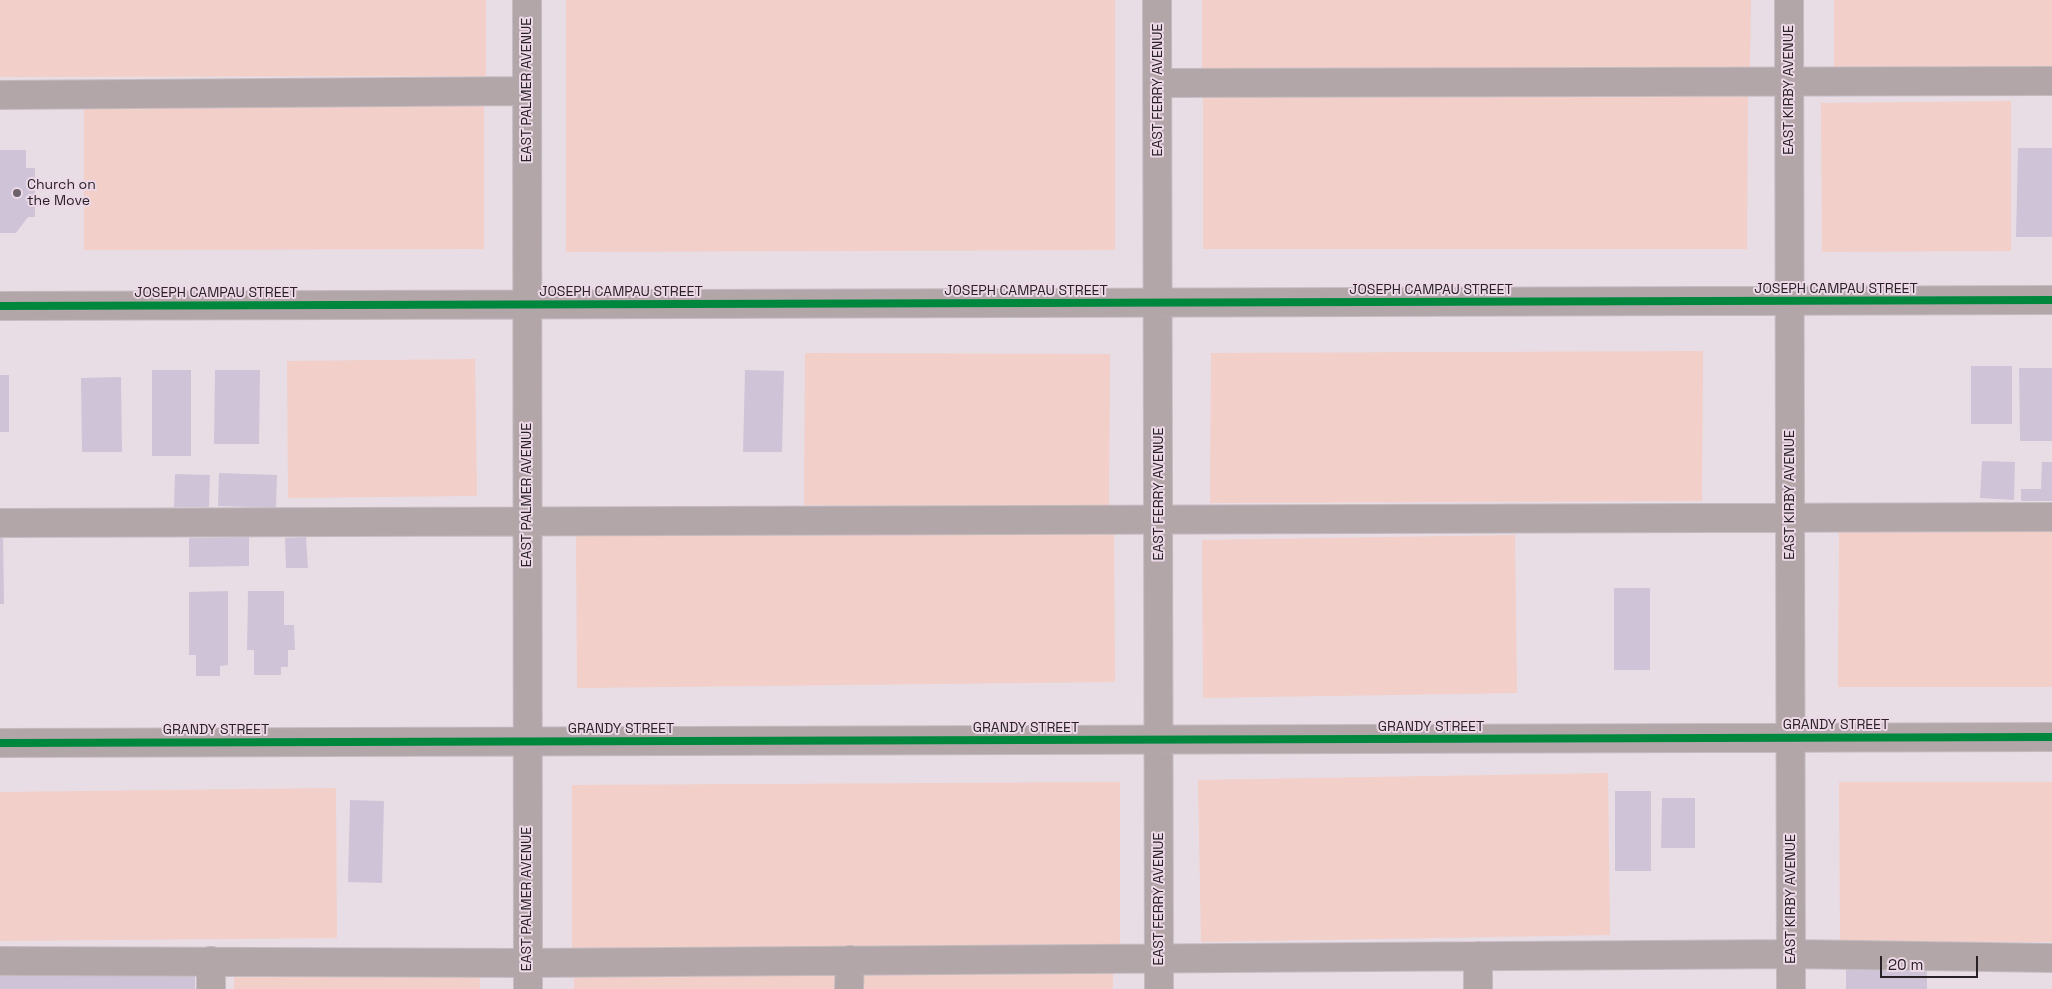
<!DOCTYPE html>
<style>
body{margin:0}
#map{position:relative;width:2052px;height:989px;overflow:hidden;background:#e8dde5;font-family:"Space Grotesk",sans-serif}
canvas{display:block}
.scale{position:absolute;left:1880px;top:956px;width:98px;height:22px;box-sizing:border-box;border:2px solid #282126;border-top:0;padding-left:6px;font-size:15px;line-height:18px;white-space:nowrap;color:#282126;-webkit-text-stroke:4px #edd8e7;paint-order:stroke}
</style>
<div id="map">
<canvas width="2052" height="989"></canvas>
<div class="scale">20 m</div>
</div>
<script>
const c = document.querySelector('canvas').getContext('2d');
c.lineJoin = 'round';
function fill(path, color) { c.fillStyle = color; c.fill(path, 'evenodd'); }
function stroke(path, color, width, dash) { c.strokeStyle = color; c.lineWidth = width; c.lineCap = dash ? 'butt' : 'round'; c.setLineDash(dash || []); c.stroke(path); }
function label(font, color, halo, rows, align = 'center') {
  c.font = font + ' "Space Grotesk",sans-serif'; c.lineWidth = 4; c.setLineDash([]); c.textBaseline = 'middle'; c.strokeStyle = halo; c.fillStyle = color; for (const [text, x, y, turn = 0] of rows) {
    c.save(); c.translate(x, y); c.rotate((+turn || 0) * Math.PI / 180); c.textAlign = isNaN(turn) ? turn : align; if (halo) c.strokeText(text, 0, 0); c.fillText(text, 0, 0); c.restore();
  }
}
fill(new Path2D(`
 M0 0H486V76L0 77Z
 M566 0H1115V250L566 252Z
 M1202 0H1751L1750 69 1202 68Z
 M1834 0H2052V69H1834Z
 M1748 93 1747 249H1203V94Z
 M484 100V249L84 250V101Z
 M2011 101V251L1822 252 1821 103Z
 M1703 351 1702 501 1210 503 1211 353Z
 M805 353 1110 354 1109 506 804 505Z
 M475 359 477 496 288 498 287 361Z
 M1839 527H2052V687H1838Z
 M1114 528 1115 682 577 688 576 534Z
 M1515 535 1517 693 1203 698 1202 540Z
 M1608 773 1610 935 1201 942 1198 780Z
 M1120 782V946L572 949V785Z
 M1839 782H2052V942L1840 943Z
 M336 788 337 938 0 941V792Z
 M1113 972V989H862V973Z
 M574 976H836V989H574Z
 M234 977H480V989H234Z`), '#f2cfc8');
fill(new Path2D(`
 M2018 148H2052V237H2016Z
 M0 150H26V168H35V217H28L16 233H0Z
 M1971 366H2012V424H1971Z
 M2019 368H2052V441H2020Z
 M152 370H191V456H152Z
 M215 370H260L259 444H214Z
 M745 370 784 371 782 452H743Z
 M0 375H9V432H0Z
 M121 377 122 452H82L81 378Z
 M1982 461 2015 462 2014 500 1980 498Z
 M2042 462H2052V501H2021V489H2041Z
 M219 473 277 475 276 508 218 506Z
 M175 474 210 475 209 507H174Z
 M0 535H3L4 604H0Z
 M249 537V566L189 567V538Z
 M306 537 308 568H286L285 538Z
 M1614 588H1650V670H1614Z
 M228 591V665L220 666V676H196V655H189V592Z
 M248 591H284V625H294L295 650H288V667H281V675H254V650H247Z
 M1615 791H1651V871H1615Z
 M1662 798H1695V848H1661Z
 M350 800 384 801 382 883 348 882Z
 M1846 970H1927V989H1846Z
 M195 973V989H0V974Z`), '#cfc4d7');
const minor = new Path2D(`
 M527 0 528 989
 M1157 0 1159 989
 M1789 0 1791 989
 M1158 83 2052 81
 M0 95 527 91
 M0 306 2052 300
 M0 523 2052 517
 M0 743 2052 737
 M1478 956V989
 M0 961 528 963 1791 954 2052 958
 M211 961V989
 M849 989 850 960`);
stroke(minor, '#c5bcc2', 30);
stroke(minor, '#b3a6a9', 28);
stroke(new Path2D(`
 M0 306 2052 300
 M0 743 2052 737`), '#00873e', 8);
for (const [x, y, r, color] of [
 [17,193,5,"#6b6369"]
]) { const dot = new Path2D(); dot.arc(x, y, r, 0, 2 * Math.PI); c.fillStyle = color; c.fill(dot); stroke(dot, '#edd8e7', 2); }
label('14px', '#282126', '#edd8e7', [
 ["EAST PALMER AVENUE",527,90,-90],
 ["EAST FERRY AVENUE",1158,90,-90],
 ["EAST KIRBY AVENUE",1789,90,-90],
 ["JOSEPH CAMPAU STREET",1836,289],
 ["JOSEPH CAMPAU STREET",1431,290],
 ["JOSEPH CAMPAU STREET",1026,291],
 ["JOSEPH CAMPAU STREET",621,292],
 ["JOSEPH CAMPAU STREET",216,293],
 ["EAST FERRY AVENUE",1159,494,-90],
 ["EAST PALMER AVENUE",527,495,-90],
 ["EAST KIRBY AVENUE",1790,495,-90],
 ["GRANDY STREET",1836,725],
 ["GRANDY STREET",1431,727],
 ["GRANDY STREET",1026,728],
 ["GRANDY STREET",621,729],
 ["GRANDY STREET",216,730],
 ["EAST PALMER AVENUE",527,899,-90],
 ["EAST FERRY AVENUE",1159,899,-90],
 ["EAST KIRBY AVENUE",1791,899,-90]
]);
label('14px', '#282126', '#edd8e7', [
 ["Church on",27,185],
 ["the Move",27,201]
], 'left');
</script>
